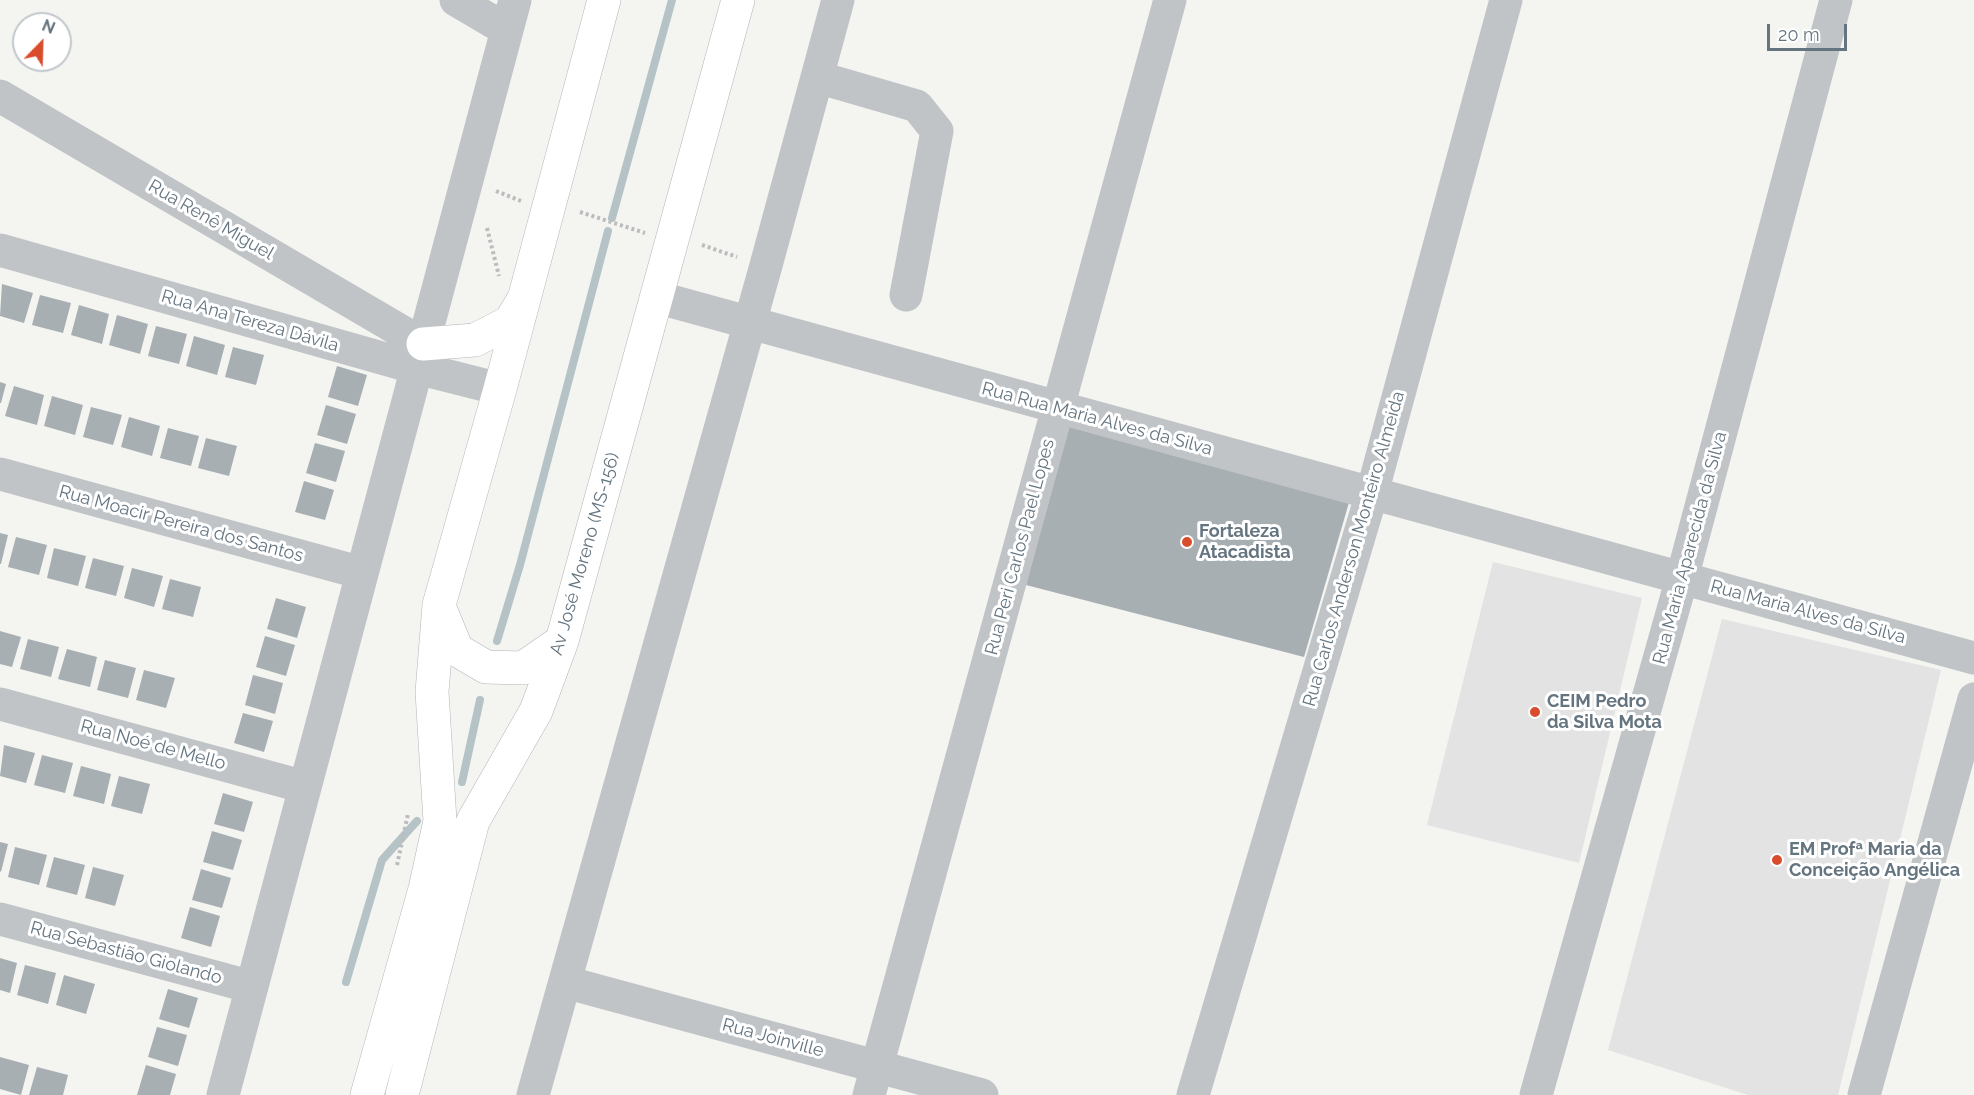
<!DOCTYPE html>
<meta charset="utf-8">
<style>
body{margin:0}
#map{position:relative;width:1974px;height:1095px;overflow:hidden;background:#f4f4f1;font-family:Raleway,sans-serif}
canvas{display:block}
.north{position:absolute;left:12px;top:12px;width:60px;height:60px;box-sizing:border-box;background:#fff;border:2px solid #c1c8cc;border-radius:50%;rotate:23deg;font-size:16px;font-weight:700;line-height:24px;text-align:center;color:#657580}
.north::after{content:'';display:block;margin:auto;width:21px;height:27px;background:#d94c2c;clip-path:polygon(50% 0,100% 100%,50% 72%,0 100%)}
.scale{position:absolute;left:1767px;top:24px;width:80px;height:27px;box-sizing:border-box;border:3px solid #657580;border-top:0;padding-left:8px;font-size:18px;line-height:21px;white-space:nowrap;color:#657580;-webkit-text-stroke:4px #fff;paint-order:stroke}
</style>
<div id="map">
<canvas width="1974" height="1095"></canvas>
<div class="north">N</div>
<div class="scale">20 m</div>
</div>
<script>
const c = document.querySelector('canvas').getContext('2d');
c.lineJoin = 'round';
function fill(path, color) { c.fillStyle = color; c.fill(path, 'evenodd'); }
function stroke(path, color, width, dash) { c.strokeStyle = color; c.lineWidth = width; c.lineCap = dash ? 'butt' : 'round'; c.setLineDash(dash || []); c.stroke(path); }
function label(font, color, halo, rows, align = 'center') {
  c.font = font + ' Raleway,sans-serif'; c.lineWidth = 6; c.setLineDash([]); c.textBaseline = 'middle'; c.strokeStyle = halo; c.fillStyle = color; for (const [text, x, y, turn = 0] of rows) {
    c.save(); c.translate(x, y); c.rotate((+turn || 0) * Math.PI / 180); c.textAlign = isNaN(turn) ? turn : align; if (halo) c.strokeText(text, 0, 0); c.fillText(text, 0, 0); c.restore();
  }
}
fill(new Path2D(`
 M1493 562 1642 598 1579 863 1427 825Z
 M1722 619 1941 670 1838 1095H1748L1608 1050Z`), '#e2e3e2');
stroke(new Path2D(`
 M612 218 672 0
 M497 641 520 565 608 231
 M462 782 480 700
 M346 982 382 860 417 821`), '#b6c3c6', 8);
fill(new Path2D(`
 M2 284 33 293 24 323 0 316Z
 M40 295 71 303 63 333 32 325Z
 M79 305 109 314 102 344 71 335Z
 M117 315 148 324 140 354 109 345Z
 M156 326 187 334 179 364 148 356Z
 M194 336 225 345 217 375 186 366Z
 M233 347 264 355 256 385 225 377Z
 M337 366 367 375 358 406 328 397Z
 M0 382 6 384 1 403H0Z
 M14 386 44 395 37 425 5 416Z
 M52 396 83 405 75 435 44 426Z
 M326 405 356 414 347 444 317 435Z
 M91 407 122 415 113 445 83 437Z
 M129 417 160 426 152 456 121 447Z
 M1068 424 1350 499 1304 657 1026 585Z
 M168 428 199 436 191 466 160 458Z
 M206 438 237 446 229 476 198 468Z
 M315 443 345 451 336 482 306 473Z
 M304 481 334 490 325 520 295 512Z
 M0 533 8 535 1 564H0Z
 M16 537 47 545 39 575 8 567Z
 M54 548 86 556 78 586 47 578Z
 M93 558 124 566 116 596 85 588Z
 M132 568 163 576 154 607 124 598Z
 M170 579 201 587 193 617 162 609Z
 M276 598 306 607 297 638 267 629Z
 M0 631 21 637 12 667 0 664Z
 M265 636 295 645 286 676 256 667Z
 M28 639 59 647 51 677 20 669Z
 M67 649 97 657 90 687 58 679Z
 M105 660 136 668 128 698 97 690Z
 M144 670 175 678 166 708 136 700Z
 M253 675 283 683 275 714 245 705Z
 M243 713 273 721 264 752 234 743Z
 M4 745 35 753 26 783 0 776Z
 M42 755 73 763 65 793 34 785Z
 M81 766 111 774 104 804 73 796Z
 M119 776 150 784 142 814 111 806Z
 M223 793 253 802 244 832 214 824Z
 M212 831 242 840 233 870 203 862Z
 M0 842 8 844 1 872 0 871Z
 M15 847 47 855 39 885 8 877Z
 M54 857 85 865 77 895 46 887Z
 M93 867 124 875 115 906 85 898Z
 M201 869 231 878 222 908 192 900Z
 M190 907 220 916 211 947 181 938Z
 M0 958 17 963 10 993 0 990Z
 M25 965 56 973 48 1004 17 995Z
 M64 975 95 984 86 1014 56 1005Z
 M168 989 198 998 189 1028 159 1019Z
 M157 1027 187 1035 178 1066 148 1057Z
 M0 1057 29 1065 21 1095 0 1089Z
 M146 1065 176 1074 170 1095H137Z
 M37 1067 68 1075 63 1095H29Z`), '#a7afb3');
const major = new Path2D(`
 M423 344 475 340 510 322 522 302
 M441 611 457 650 486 667 523 668 562 641
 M367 1095 425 889 440 821 432 692 439 605 500 389 604 0
 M402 1095 473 821 536 711 562 641 738 0`);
stroke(major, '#b1b6b9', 34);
stroke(new Path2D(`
 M496 191 521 201
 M580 212 645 233
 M487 228 499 276
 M702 245 737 257
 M397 865 408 814`), '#babcbe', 4, [3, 3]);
stroke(new Path2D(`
 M456 0 507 30
 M817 77 917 106 937 131 906 295
 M0 96 423 344
 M0 250 417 368 500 389
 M656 297 1974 658
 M0 474 362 573
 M0 704 305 787
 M0 919 252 987
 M565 982 982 1095
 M223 1095 515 0
 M533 1095 765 269 838 0
 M869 1095 1170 0
 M1193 1095 1372 493 1506 0
 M1536 1095 1682 578 1836 0
 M1864 1095 1974 699`), '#c0c4c7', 33);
stroke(major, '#fff', 33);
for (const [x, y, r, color] of [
 [1187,542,6,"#d94c2c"],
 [1535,712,6,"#d94c2c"],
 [1777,860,6,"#d94c2c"]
]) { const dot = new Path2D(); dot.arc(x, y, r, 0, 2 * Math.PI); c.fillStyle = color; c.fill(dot); stroke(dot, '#fff', 2); }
label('18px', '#657580', '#fff', [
 ["Rua Renê Miguel",211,220,30],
 ["Rua Ana Tereza Dávila",250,321,16],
 ["Rua Rua Maria Alves da Silva",1097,419,15],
 ["Rua Moacir Pereira dos Santos",181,524,15],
 ["Rua Peri Carlos Pael Lopes",1020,547,-75],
 ["Rua Maria Aparecida da Silva",1690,548,-75],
 ["Rua Carlos Anderson Monteiro Almeida",1354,549,-74],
 ["Av José Moreno (MS-156)",585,554,-74],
 ["Rua Maria Alves da Silva",1808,612,15],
 ["Rua Noé de Mello",153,745,15],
 ["Rua Sebastião Giolando",126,953,15],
 ["Rua Joinville",773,1038,15]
]);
label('bold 18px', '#657580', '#fff', [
 ["Fortaleza",1199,532],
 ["Atacadista",1199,553],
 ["CEIM Pedro",1547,702],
 ["da Silva Mota",1547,723],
 ["EM Profª Maria da",1789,850],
 ["Conceição Angélica",1789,871]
], 'left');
</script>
